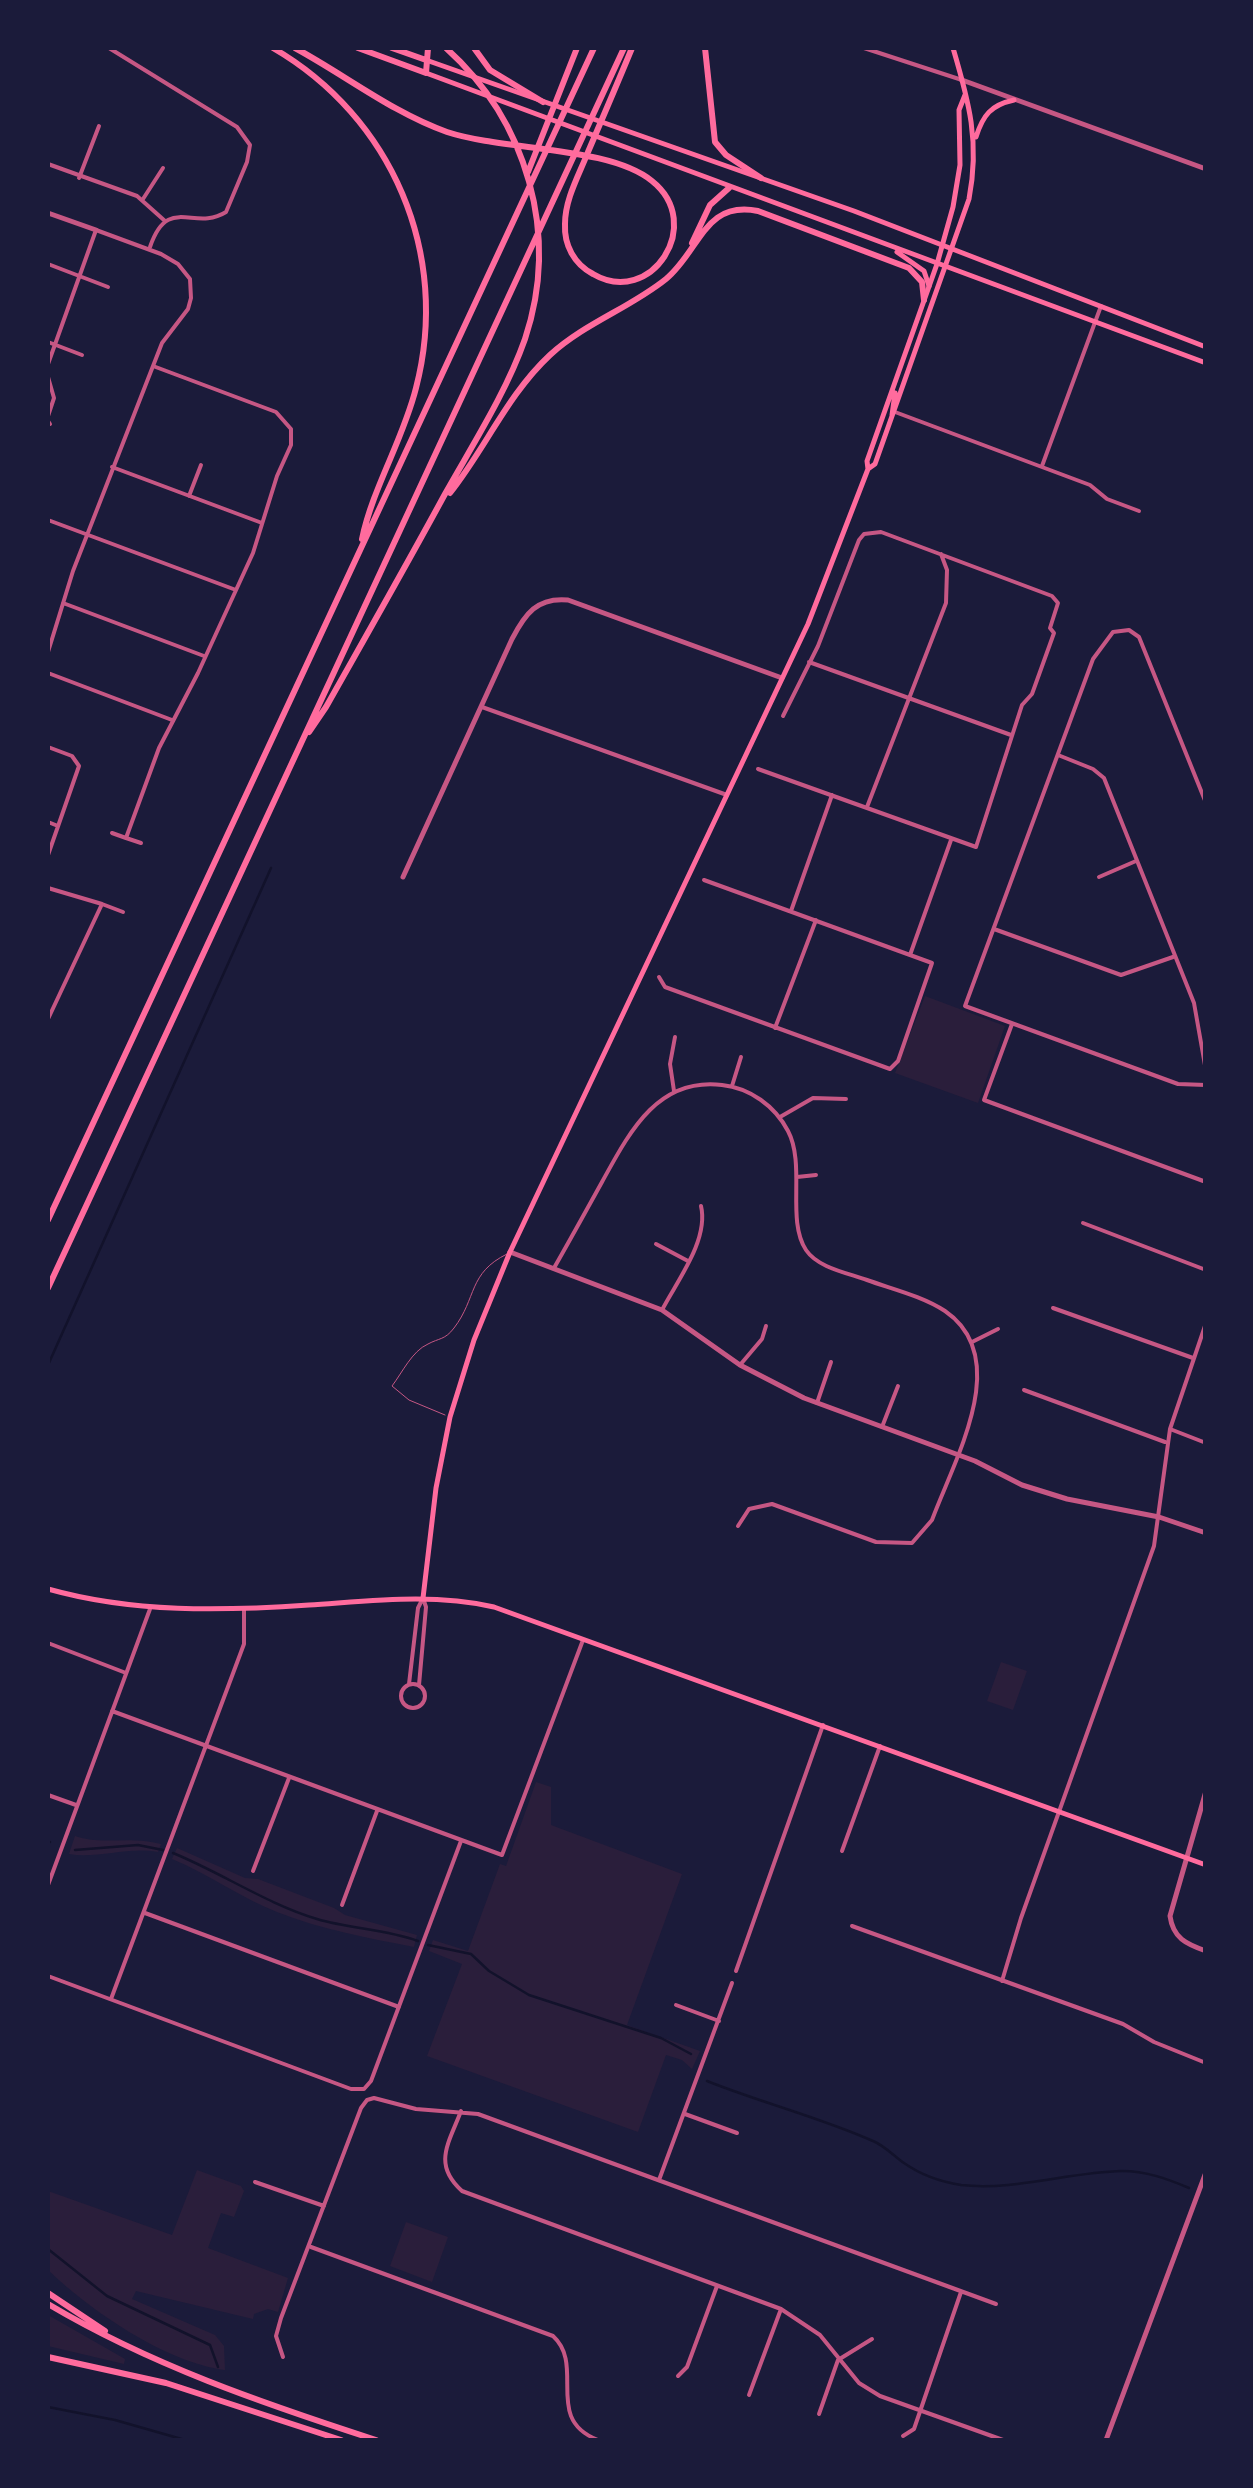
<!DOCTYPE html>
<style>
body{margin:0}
#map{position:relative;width:1253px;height:2488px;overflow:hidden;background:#1b1b3a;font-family:Signika,sans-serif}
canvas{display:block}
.frame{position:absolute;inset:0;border:50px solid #1b1b3a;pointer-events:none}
</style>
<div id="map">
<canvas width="1253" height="2488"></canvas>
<div class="frame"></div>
</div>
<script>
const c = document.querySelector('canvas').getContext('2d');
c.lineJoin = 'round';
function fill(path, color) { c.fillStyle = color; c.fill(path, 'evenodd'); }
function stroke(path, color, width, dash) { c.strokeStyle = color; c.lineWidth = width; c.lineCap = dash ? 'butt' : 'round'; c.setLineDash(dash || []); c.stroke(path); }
fill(new Path2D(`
 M925 996 1005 1026 978 1103 895 1073Z
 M1001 1662 1027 1671 1013 1710 987 1701Z
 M536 1782 551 1787V1825L682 1874 627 2025 700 2051 692 2069 682 2060 666 2055 638 2132 427 2056 462 1964 429 1951 433 1940 468 1951 500 1864 506 1866Z
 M75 1836C104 1846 128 1835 161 1844L158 1852C127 1846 99 1859 69 1854Z
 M177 1848 245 1878 258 1879 334 1908 345 1915 417 1935 414 1947C368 1938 320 1929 277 1912 241 1898 209 1874 172 1859Z
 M197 2170 241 2186 244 2191 234 2217 221 2213 208 2248 288 2278 278 2312 268 2309 254 2314 253 2319 136 2291 132 2299 215 2335 224 2346 225 2370C165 2362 91 2311 48 2270V2191L172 2235Z
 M406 2222 448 2237 432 2282 390 2266Z
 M48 2315 125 2359 124 2364 48 2346Z`), '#2a1e3b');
stroke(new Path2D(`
 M48 1365 271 868
 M48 1841 50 1842
 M75 1850 138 1845 163 1850
 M173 1853C222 1873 267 1904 317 1919 350 1929 386 1929 418 1941
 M428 1945 471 1954 489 1971 529 1995 661 2038 691 2054
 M707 2081C762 2103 819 2117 873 2141 885 2146 894 2156 904 2163 921 2175 942 2182 961 2185 1015 2191 1069 2172 1122 2171 1146 2171 1168 2179 1189 2188
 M48 2249 107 2296 210 2345 218 2367
 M48 2407 115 2420 185 2440`), '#12122b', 2.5);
stroke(new Path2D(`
 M445 1415 409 1400 392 1386C402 1373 412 1351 428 1344 439 1338 445 1340 454 1328 477 1298 468 1273 507 1254`), '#c65784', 1);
stroke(new Path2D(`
 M109 48 237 127 250 145 247 162 226 212C194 232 168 194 150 247
 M864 48 962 80
 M48 164 137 196 165 221
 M79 178 99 126
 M143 199 163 168
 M48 264 108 287
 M48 342 82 355
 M48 364 96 230 161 254 178 264 190 279 191 298 188 309 162 343 73 571 48 652
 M48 377 54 398 48 416
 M895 412 1090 485 1107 499 1139 511
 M48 421 50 424
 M1042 466 1101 306
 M112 467 262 523
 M189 496 201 465
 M48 520 236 590
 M63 603 204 656
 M809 662 1011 735
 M48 673 172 720
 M482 707 727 795
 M48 747 72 756 79 766 48 855
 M1058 755 1093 769 1104 778 1194 1003 1206 1071
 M758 769 976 847 1022 705 1032 694 1054 633 1050 628 1058 603 1052 596 881 532 864 534 859 540 818 646 783 716
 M1206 803 1139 637 1129 630 1113 632 1093 659 965 1006 1178 1084 1206 1085
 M867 807 946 603 947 570 941 554
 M48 822 58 826
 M112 833 126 838 159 748 198 673 253 553 277 476 291 445V429L276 412 153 366
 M126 838 141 843
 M1099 877 1136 861
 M704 880 910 955 951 840
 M48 888 102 904 48 1019
 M102 904 123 912
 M791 911 832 795
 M994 929 1121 975 1173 957
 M659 977 665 987 890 1069 898 1061 932 963 910 955
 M1012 1024 984 1100 1206 1182
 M775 1028 816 920
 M732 1086 741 1057
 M674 1091 670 1064 675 1037
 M780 1117 813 1098 846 1099
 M797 1177 816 1175
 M1083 1223 1206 1270
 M656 1244 688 1261
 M554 1268C570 1240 586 1211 602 1182 629 1133 657 1077 722 1085 750 1088 775 1106 788 1131 806 1165 786 1220 806 1250 818 1268 848 1273 867 1280 892 1289 922 1296 945 1311 1014 1358 954 1460 932 1520L912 1543 876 1542 772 1504 749 1509 738 1526
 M1053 1308 1193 1358
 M662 1310C677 1281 709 1240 701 1206
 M972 1342 998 1329
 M740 1365 762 1339 766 1326
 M1024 1390 1165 1442
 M817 1403 831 1362
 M882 1427 898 1386
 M1170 1429 1206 1443
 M48 1643 126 1673
 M409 1684 418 1608 423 1598
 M401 1696a12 12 0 1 1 24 0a12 12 0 1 1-24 0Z
 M419 1685 426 1607 423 1598
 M112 1711 502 1855 583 1640
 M48 1795 76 1805
 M842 1851 880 1746
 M253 1871 289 1778
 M48 1885 150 1609
 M342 1905 377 1811
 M145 1913 399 2007
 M852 1926 1123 2024 1154 2042 1206 2063
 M736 1971 823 1725
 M48 1976 351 2089H364L371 2081 461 1841
 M1002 1981 1021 1918 1154 1546 1170 1429 1206 1323
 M111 1999 244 1644V1609
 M676 2005 719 2021
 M461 2111C449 2143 432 2164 462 2191L781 2309 820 2335 859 2383 880 2396 1003 2440
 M685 2114 737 2133
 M659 2180 732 1983
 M255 2182 324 2206
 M311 2247 553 2336C586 2366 543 2419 598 2440
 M283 2357 276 2336 281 2318 361 2108 367 2100 374 2098 416 2109 478 2114 996 2304
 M678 2376 687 2367 717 2286
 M749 2395 781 2309
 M819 2414 838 2360 872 2339
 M903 2436 914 2429 961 2292`), '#c65784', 4);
stroke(new Path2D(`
 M962 80 1206 169
 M48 213 96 230
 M403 877 512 639C525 614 537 597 568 600L782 678
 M510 1252 662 1310 740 1365 804 1398 975 1461 1022 1485 1067 1499 1159 1517 1206 1533
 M1206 1791 1170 1916C1173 1938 1186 1944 1206 1951
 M1106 2440 1206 2172`), '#c65784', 5);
stroke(new Path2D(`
 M976 137C983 115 991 105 1014 100
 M892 415 895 393
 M868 469 875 464 969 199C980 142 969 102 953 48
 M48 1589C133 1613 222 1611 309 1605 371 1601 432 1593 494 1607L1206 1865
 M423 1598 436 1488 450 1417 474 1340 510 1252 808 624 868 469 867 461 937 264 953 207 960 165 959 110 965 95`), '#ff6b9d', 5);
stroke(new Path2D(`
 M426 60 854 211 1206 347
 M426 73 1206 363
 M897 252 924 271 929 286`), '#ff6b9d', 5);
stroke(new Path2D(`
 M273 48C392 117 451 254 416 388 403 440 373 487 362 539
 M295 48C345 75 393 113 447 132 505 151 609 146 652 181 706 224 651 308 593 274 574 264 564 245 565 224 565 199 579 175 588 152 603 117 618 82 632 48
 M358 48 426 73 428 48
 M392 48 426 60
 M474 48 490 70 543 102
 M705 48 715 142 726 155 761 178
 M528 172 577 48
 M692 243 710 205 729 188
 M450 493C485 449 508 394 550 355 585 323 630 308 666 279 700 251 704 200 758 211L909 268 922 282 924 300
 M309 732 326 707C366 636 406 566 445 494 473 444 506 393 525 339 560 234 527 121 446 48
 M48 1220 594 48
 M48 1288 624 48
 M48 2293 105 2331
 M48 2304C151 2365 262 2403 376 2440
 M48 2357 166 2383 341 2440`), '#ff6b9d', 6);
</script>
